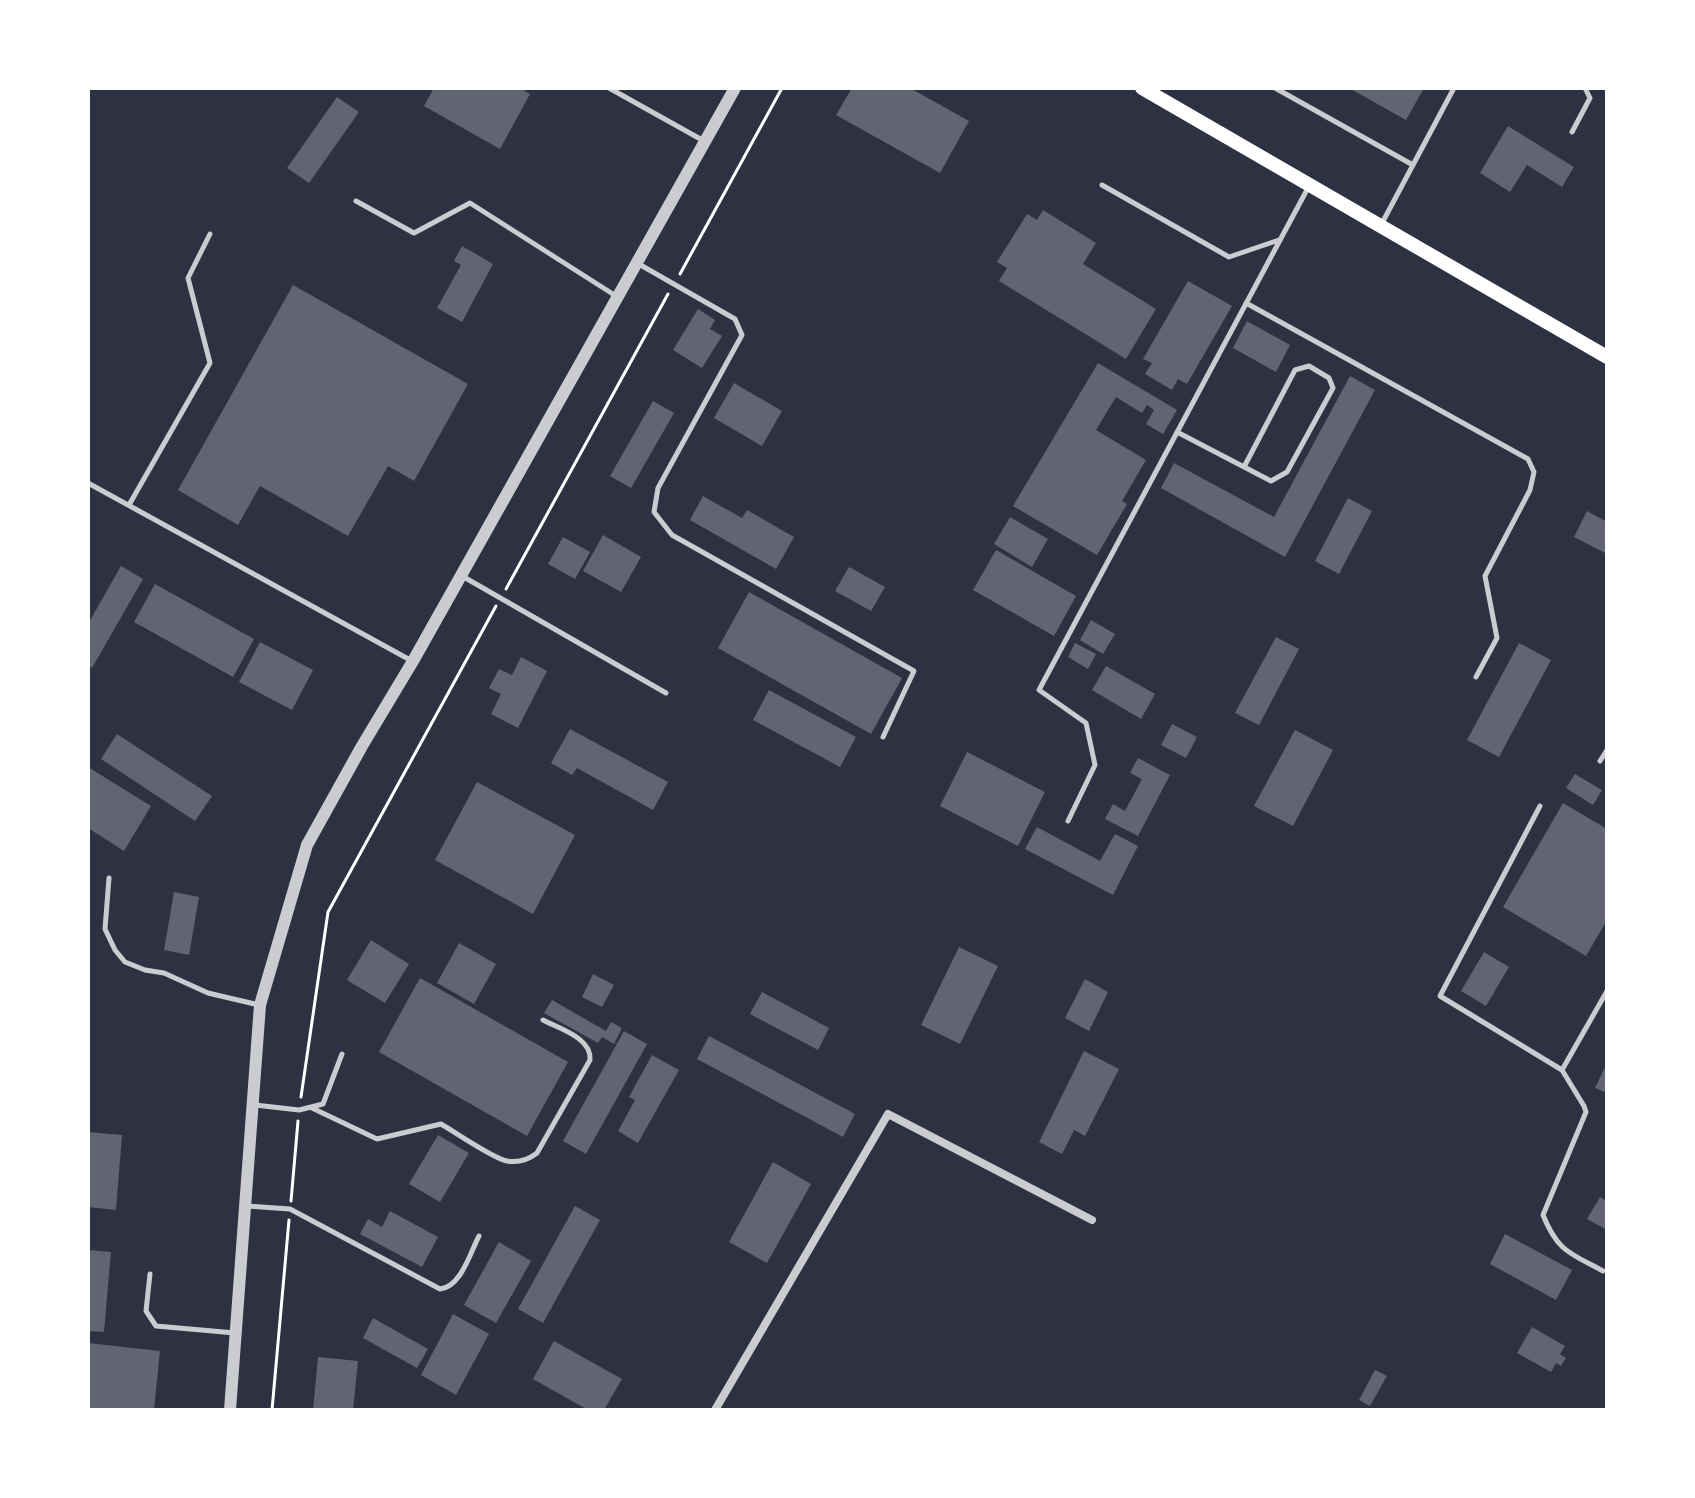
<!DOCTYPE html>
<style>
body{margin:0}
#map{position:relative;width:1695px;height:1498px;overflow:hidden;background:#2d3142;font-family:"Noto Serif",serif}
canvas{display:block}
.frame{position:absolute;inset:0;border:90px solid #fff;pointer-events:none}
</style>
<div id="map">
<canvas width="1695" height="1498"></canvas>
<div class="frame"></div>
</div>
<script>
const c = document.querySelector('canvas').getContext('2d');
c.lineJoin = 'round';
function fill(path, color) { c.fillStyle = color; c.fill(path, 'evenodd'); }
function stroke(path, color, width, dash) { c.strokeStyle = color; c.lineWidth = width; c.lineCap = dash ? 'butt' : 'round'; c.setLineDash(dash || []); c.stroke(path); }
fill(new Path2D(`
 M434 88H520L530 94 500 149 424 106Z
 M852 88H910L969 121 940 173 836 115Z
 M1349 88H1424L1406 120Z
 M337 97 359 112 309 183 287 168Z
 M1508 126 1574 167 1562 187 1527 165 1510 192 1480 173Z
 M1043 210 1096 243 1083 264 1156 309 1126 359 999 281 1007 268 997 262 1027 214 1037 220Z
 M462 246 493 264 462 322 437 308 461 265 454 261Z
 M1188 281 1232 306 1187 384 1178 379 1172 390 1145 374 1152 363 1143 359Z
 M293 285 468 384 414 481 388 466 348 536 260 486 238 525 178 490Z
 M698 309 715 320 710 329 722 336 702 368 673 350Z
 M1247 321 1290 345 1276 372 1233 348Z
 M1098 363 1177 410 1163 434 1146 424 1154 410 1147 405 1142 413 1116 397 1096 430 1146 460 1122 501 1127 504 1097 555 1013 506Z
 M1350 376 1375 390 1285 557 1161 488 1174 463 1274 517Z
 M734 383 782 411 762 446 714 418Z
 M653 401 674 413 631 488 610 476Z
 M703 496 742 518 747 510 794 537 776 569 690 520Z
 M1348 498 1372 511 1339 574 1315 561Z
 M1587 511 1607 522V554L1574 537Z
 M1010 517 1048 539 1032 567 994 544Z
 M603 535 641 557 621 592 583 571Z
 M563 537 590 552 575 579 548 564Z
 M996 550 1076 596 1054 636 973 590Z
 M121 566 143 579 92 668 88 665V624Z
 M849 567 885 587 871 611 835 591Z
 M155 584 254 639 233 677 134 622Z
 M749 592 902 678 871 734 718 648Z
 M1091 620 1115 634 1103 654 1080 640Z
 M1276 637 1299 649 1259 725 1235 713Z
 M260 642 313 670 292 710 239 682Z
 M1075 643 1096 654 1088 669 1068 657Z
 M1519 643 1551 660 1499 757 1467 740Z
 M521 657 547 671 518 728 491 714 501 694 489 688 499 669 512 675Z
 M1106 666 1155 694 1141 719 1092 690Z
 M769 690 856 737 840 767 753 720Z
 M1172 724 1197 737 1186 758 1161 745Z
 M570 729 668 782 653 810 577 768 572 775 551 763Z
 M1295 730 1333 750 1293 826 1254 806Z
 M117 734 212 796 195 821 101 759Z
 M967 752 1045 792 1018 846 940 806Z
 M1138 758 1170 775 1138 836 1105 819 1113 804 1125 811 1142 779 1130 773Z
 M88 767 151 806 124 851 88 828Z
 M1575 774 1602 790 1593 805 1566 788Z
 M477 782 575 835 533 914 435 860Z
 M1563 803 1607 829V920L1586 956 1503 907Z
 M1037 827 1100 861 1115 834 1138 846 1113 895 1025 849Z
 M174 892 199 897 189 955 164 950Z
 M371 940 409 964 385 1003 347 980Z
 M459 943 496 964 474 1004 437 983Z
 M959 947 998 966 960 1044 921 1025Z
 M1484 952 1509 967 1486 1006 1461 991Z
 M593 974 614 985 602 1007 582 997Z
 M420 978 568 1062 527 1136 379 1052Z
 M1085 979 1108 992 1089 1031 1065 1018Z
 M762 992 829 1028 818 1050 750 1014Z
 M552 1000 606 1031 611 1022 622 1028 614 1044 602 1037 598 1043 544 1013Z
 M624 1031 647 1044 586 1154 563 1141Z
 M709 1036 855 1114 843 1137 697 1059Z
 M1084 1051 1119 1069 1085 1136 1074 1130 1062 1154 1039 1142Z
 M652 1055 679 1070 638 1143 618 1131 635 1100 629 1097Z
 M1607 1063V1093L1595 1088Z
 M88 1132 122 1135 116 1210 88 1207Z
 M438 1135 469 1153 440 1202 409 1184Z
 M773 1162 811 1184 767 1263 729 1242Z
 M1600 1197 1607 1201V1230L1587 1219Z
 M575 1206 600 1220 543 1323 518 1309Z
 M390 1211 438 1237 422 1267 360 1234 368 1219 382 1227Z
 M1505 1234 1572 1270 1556 1300 1490 1264Z
 M499 1242 531 1261 496 1323 464 1305Z
 M88 1250 111 1252 104 1332 88 1331Z
 M453 1314 489 1334 456 1395 421 1375Z
 M373 1318 428 1349 417 1368 363 1338Z
 M1532 1327 1565 1346 1560 1354 1566 1358 1561 1366 1556 1363 1551 1372 1517 1353Z
 M554 1341 622 1379 604 1410H588L533 1379Z
 M88 1343 160 1351 154 1410H88Z
 M318 1357 358 1361 353 1410H313Z
 M1375 1370 1387 1376 1370 1406 1359 1400Z`), '#626471');
stroke(new Path2D(`
 M680 274 782 88
 M506 589 668 294
 M301 1097 328 912 496 606
 M291 1201 298 1121
 M272 1410 289 1220`), '#fff', 3);
stroke(new Path2D(`
 M609 88 704 141
 M1275 88 1413 165
 M1572 132 1590 98 1585 88
 M1102 185 1229 257 1279 240
 M356 201 414 233 470 203 616 296
 M1381 225 1454 88
 M637 263 735 319 742 335 658 488 654 512 672 535 914 671 883 737
 M1246 303 1528 459 1534 472 1530 490 1485 576 1497 638 1476 677
 M1177 432 1271 481 1287 472 1333 388 1329 378 1309 366 1295 370 1244 467
 M88 483 412 661
 M129 505 210 363 188 278 210 234
 M462 576 666 693
 M1600 761 1607 750
 M1540 806 1440 996 1562 1070 1607 991
 M1068 821 1095 765 1086 723 1039 690 1309 186
 M109 878 105 929 115 950 125 962 145 970 164 973 208 993 259 1005
 M1562 1070 1584 1106 1586 1112 1543 1215C1558 1252 1570 1253 1603 1271
 M255 1105 299 1110 323 1104 342 1054
 M312 1108 377 1139 441 1124C455 1132 494 1159 507 1161 519 1163 528 1160 537 1153L590 1060C592 1038 560 1029 543 1020
 M247 1206 290 1209 440 1289C461 1287 470 1253 479 1236
 M150 1274 146 1311 156 1326 235 1333`), '#caccd0', 5);
stroke(new Path2D(`
 M715 1410 888 1114 1092 1220`), '#caccd0', 8);
stroke(new Path2D(`
 M230 1410 260 1005 307 845 362 746 413 661 735 88`), '#caccd0', 12);
stroke(new Path2D(`
 M1142 88 1607 357`), '#fff', 14);
</script>
